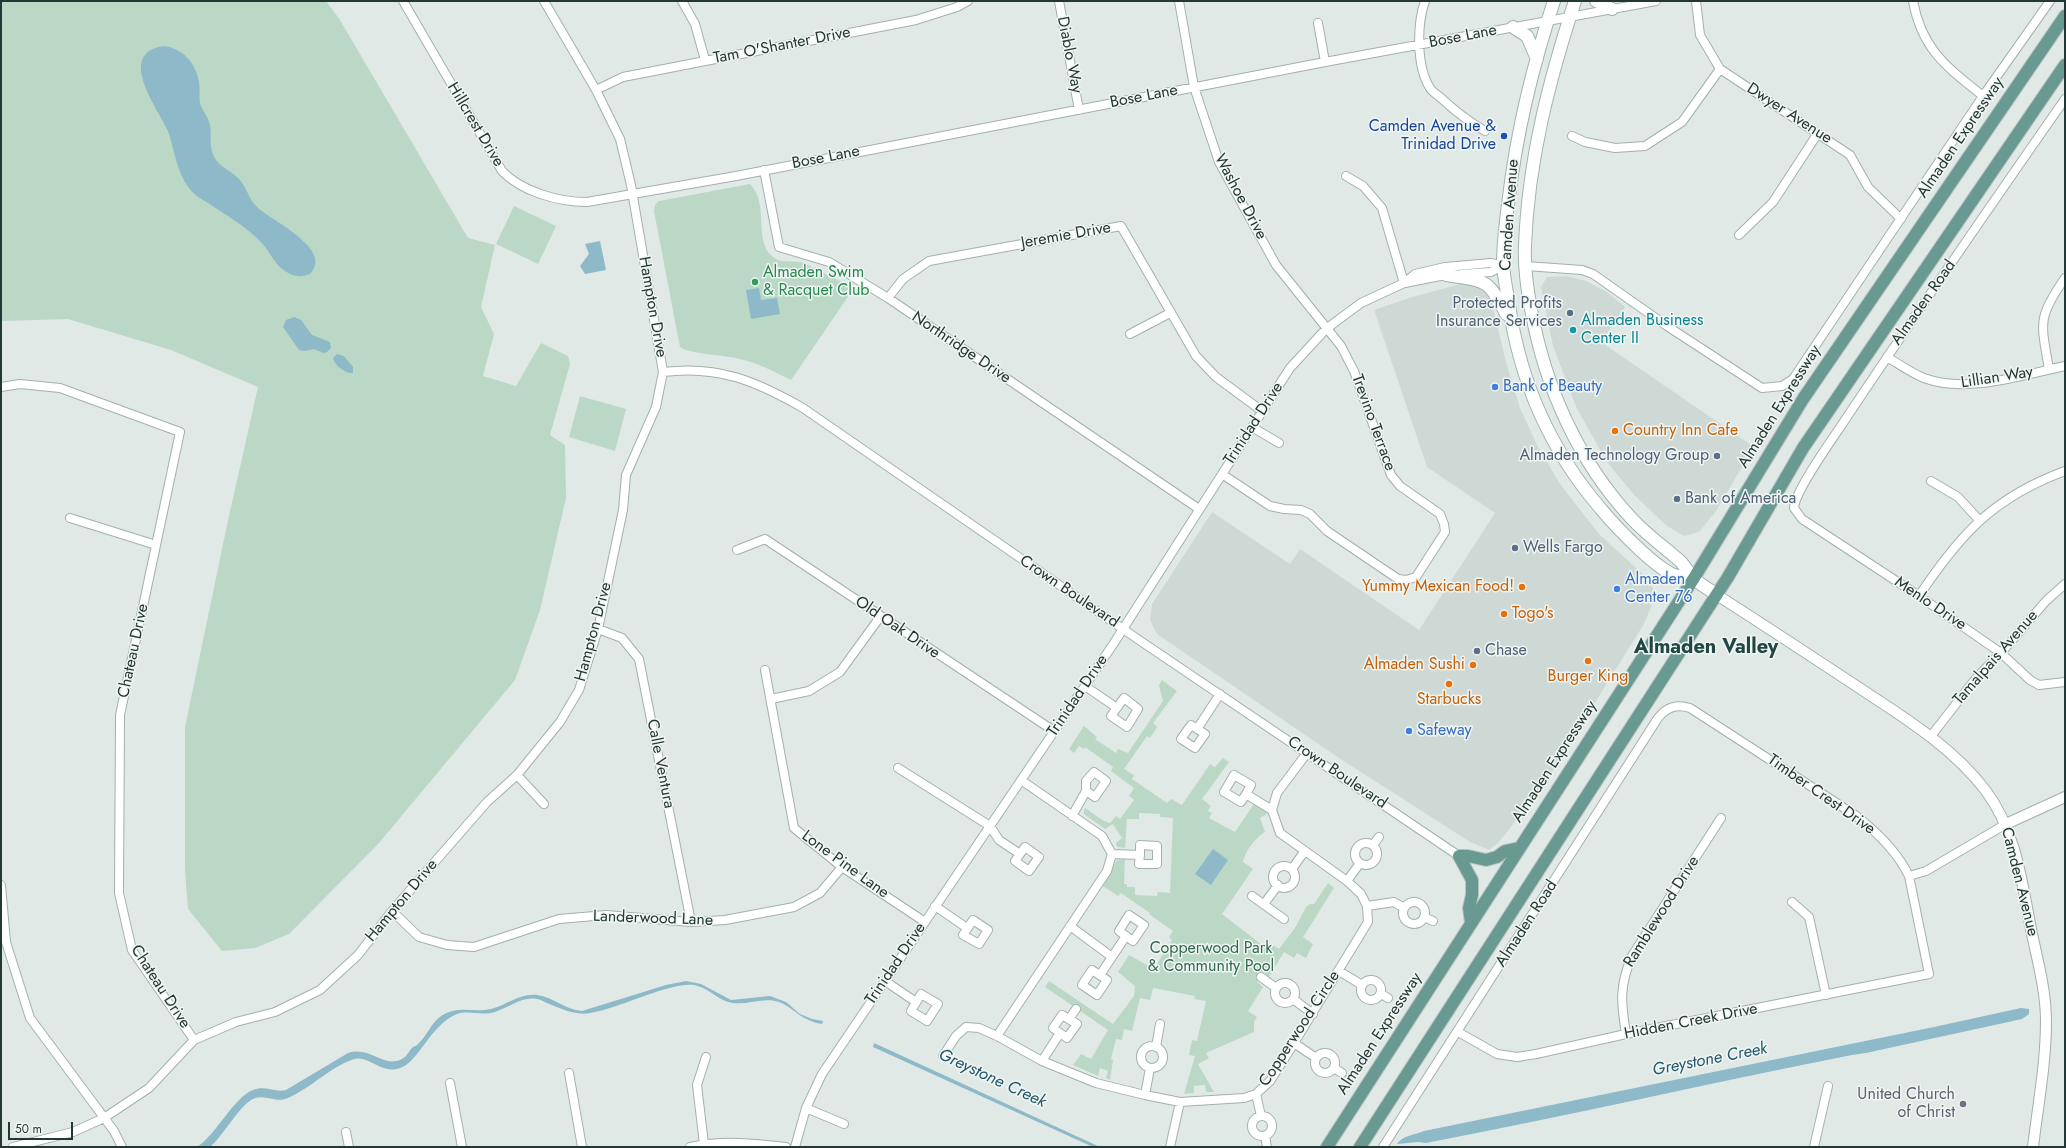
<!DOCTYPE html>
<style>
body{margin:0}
#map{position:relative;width:2066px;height:1148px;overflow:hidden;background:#e0e9e6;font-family:Jost,sans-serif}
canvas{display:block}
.frame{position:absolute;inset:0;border:2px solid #233734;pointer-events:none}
.scale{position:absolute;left:8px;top:1122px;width:65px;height:18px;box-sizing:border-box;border:2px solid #233734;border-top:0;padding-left:5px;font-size:12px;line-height:14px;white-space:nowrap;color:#233734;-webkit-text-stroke:3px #f0f6f4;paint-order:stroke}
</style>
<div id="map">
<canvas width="2066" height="1148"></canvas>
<div class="frame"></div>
<div class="scale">50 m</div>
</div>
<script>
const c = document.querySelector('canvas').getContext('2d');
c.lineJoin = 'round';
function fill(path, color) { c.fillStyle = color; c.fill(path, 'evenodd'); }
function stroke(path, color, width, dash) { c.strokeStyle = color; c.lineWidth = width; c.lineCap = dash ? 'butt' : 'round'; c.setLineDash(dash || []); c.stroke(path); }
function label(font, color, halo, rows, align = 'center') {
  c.font = font + ' Jost,sans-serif'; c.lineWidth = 3; c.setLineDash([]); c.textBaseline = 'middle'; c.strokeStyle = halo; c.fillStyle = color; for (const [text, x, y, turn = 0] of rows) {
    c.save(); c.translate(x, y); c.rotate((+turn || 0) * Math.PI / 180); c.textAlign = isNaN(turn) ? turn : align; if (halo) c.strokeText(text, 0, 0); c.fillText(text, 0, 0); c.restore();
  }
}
fill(new Path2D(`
 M1567 276 1586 281 1607 292 1625 307 1601 342 1754 447 1716 511 1699 532 1684 536 1667 526 1635 496 1607 462 1577 409 1553 346 1541 287 1547 277Z
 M1468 282 1482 284 1490 296 1506 362 1520 408 1538 447 1560 484 1599 534 1650 581 1654 592 1651 607 1644 624 1543 786 1534 793 1511 827 1498 843 1489 850 1470 842 1336 756 1157 634 1150 620 1152 604 1212 512 1290 564 1300 549 1419 630 1495 513 1427 467 1374 310 1412 297Z`), '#ced9d5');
fill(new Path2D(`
 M1 1H326L340 20 468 238 495 245 481 307 494 334 483 376 516 386 541 343 568 356 570 364 550 435 565 445 566 498 540 610 515 680 379 843 289 934 255 948 222 951 188 909 185 871V727L227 525 258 387 171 350 68 319 1 321Z
 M750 184C771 205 751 245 776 259 784 263 795 260 804 263L854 288 791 380C775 372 758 363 740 359 725 355 688 354 680 347L654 211 655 205 659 201Z
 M514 206 556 226 538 264 496 244Z
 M580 396 626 409 615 451 569 437Z
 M1162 680 1177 691 1153 723 1157 727 1150 738 1147 736 1124 769 1134 775 1132 779 1167 803 1171 799 1182 805 1210 764 1215 767 1223 758 1229 762 1202 799 1211 806 1208 811 1212 813 1209 818 1235 832 1254 804 1265 810 1267 814 1260 818 1265 832C1255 838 1245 851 1243 862L1253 869 1222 914 1266 948 1270 943 1279 949 1295 928 1306 907 1310 904H1314L1328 883 1334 888 1303 937 1313 944 1306 958 1297 953 1294 958 1284 952 1269 977 1263 972 1257 982 1263 987 1248 1011 1257 1017 1254 1022V1032L1206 1053 1209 1058 1198 1064 1214 1092H1206L1205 1085 1194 1086V1093L1184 1094 1195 1056 1189 1055 1192 1040 1197 1041 1206 1001 1194 999 1195 996 1153 988 1150 1000 1140 998 1132 1031 1124 1029 1122 1040 1116 1039 1111 1059 1113 1060 1110 1080 1106 1078 1108 1071 1100 1068 1098 1076 1073 1065 1081 1054 1091 1059 1108 1030 1045 987 1049 981 1113 1024 1134 996 1135 986 1118 972 1129 955 1154 969 1172 940 1169 937 1173 931 1149 914 1150 913 1121 893 1118 896 1103 886 1117 860 1125 859 1124 884H1127V887H1135V895L1157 896 1158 892 1170 893 1173 818 1160 817V814L1139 813V819H1127L1125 848 1117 847 1116 843 1122 838 1113 824 1105 829 1084 814V810L1085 808 1104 821 1110 823 1116 816 1120 819 1134 800 1129 796 1134 788 1111 771 1113 767 1085 747 1084 749 1079 746 1074 753 1069 749 1084 726 1097 737 1095 739 1116 753 1118 749 1128 753 1163 701 1159 685Z`), '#bbd8c6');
fill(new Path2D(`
 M163 46C183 48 196 63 199 82 200 89 199 96 200 103 202 111 209 117 210 125 212 137 208 149 216 160 222 168 233 172 240 180 247 188 249 200 258 208 271 220 333 249 311 273 302 278 294 277 285 271 274 264 269 250 260 241 245 226 226 215 208 203 201 199 194 195 189 188 176 171 175 151 168 131 159 110 115 54 163 46Z
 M600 241 606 270 585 274 580 266 589 254 585 244Z
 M759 288 761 300 777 298 780 314 751 319 746 290Z
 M294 317 301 320 312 335 330 342 331 348 327 352 323 353 314 349 304 351 299 350 283 327 286 320Z
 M337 354 344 356 353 367V373C346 374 334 365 333 358Z
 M1213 849 1228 860 1211 885 1195 874Z
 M686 981 701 984 731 1000 770 996 786 1002 800 1014 812 1019 823 1021 822 1024C800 1020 796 1009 779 1002 763 996 745 1007 728 1002 716 998 707 987 694 985 669 982 618 1009 590 1013 575 1016 560 1008 547 1003 544 1002 540 999 537 999 522 996 508 1008 495 1012 482 1016 468 1010 457 1014 430 1025 419 1062 400 1068 381 1075 370 1055 354 1059 330 1067 311 1088 288 1098 276 1104 264 1092 251 1100 237 1109 224 1135 210 1147H197C217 1134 233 1098 253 1090 265 1085 275 1093 286 1090L348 1053C371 1046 381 1067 400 1060 407 1057 408 1052 413 1047 416 1045 415 1047 418 1044 427 1036 431 1023 441 1016 458 1005 474 1013 491 1009 507 1005 520 993 537 995 554 997 565 1010 582 1011L666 985Z
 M2021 1008 2029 1009V1014L2022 1019 1866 1053 1852 1055C1709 1083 1568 1116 1426 1143L1419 1142 1397 1144C1403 1135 1415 1135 1424 1131L1934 1027Z
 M874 1043 1100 1147H1093L873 1047Z`), '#8eb9c8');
const minor = new Path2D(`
 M403 1 502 171C522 192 559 202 587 202L736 176 1325 62 1656 1
 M682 1 695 24 705 60
 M1059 1 1079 110
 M1179 1 1194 87 1219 162 1276 265 1341 346 1354 371 1391 475 1400 486 1440 514 1444 524 1445 532 1416 577 1406 580 1398 579 1327 531 1310 514 1301 510 1284 509 1270 506 1222 474
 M1425 1C1417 24 1416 66 1430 88 1432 92 1438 95 1441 98 1455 111 1469 122 1485 131
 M1696 1 1700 35 1720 69 1850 155 1868 187 1901 219
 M1913 1C1922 50 1947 67 1983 96
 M1318 23 1325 62
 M596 90 623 77 916 20 957 7 968 1
 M2065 99C1991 205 1917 312 1845 420 1834 437 1795 490 1794 508L1802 519 1919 596 2001 653 2030 680 2039 685 2065 682
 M1572 136 1585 142 1615 148 1645 146 1682 122 1720 69
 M764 170 779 247 829 262 888 298 1199 509
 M1346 176 1363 186 1382 208 1404 283
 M1739 235 1773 202 1818 133
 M1526 266 1582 270 1593 274 1667 326 1762 388 1782 386 1793 379 1983 96 2050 1
 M1462 274 1491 272 1503 266
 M1405 283 1450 274
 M888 298 903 279 929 261 1121 226 1196 356 1216 377 1262 411
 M1130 334 1170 313
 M1887 357C1899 364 1911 373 1924 378 1967 394 2022 375 2065 366
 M2049 369C2041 323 2037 318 2065 278
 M663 372C718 365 756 381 803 408L1139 640 1459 856
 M1 387 20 384 60 388 180 432 120 715 119 893 132 950 194 1040
 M1252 427 1279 443
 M1931 481 1958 497 1979 520
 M70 518 156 545
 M737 550 765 539 1054 731
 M1919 596C1960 534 1994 497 2065 471
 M598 629 622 638 639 659 691 922
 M765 670 794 828 842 867 925 922
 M1085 686 1117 708
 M1124 698 1138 709 1127 727 1111 716Z
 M771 699 809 691 840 672 880 617
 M1191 725 1205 734 1195 748 1181 739Z
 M1197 729 1220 694
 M1931 736 1977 677 2001 653 2046 601 2065 584
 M898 768 990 826 999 840 1020 854 1025 847 1039 857 1029 871 1015 861 1020 854
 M517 775 544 804
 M1021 780 1102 836 1112 854 1107 871 997 1036 1042 1061 1096 1083 1145 1095 1180 1102 1244 1098 1256 1094 1270 1081 1291 1048 1368 922 1367 906 1361 894 1347 881 1280 833 1272 810 1277 793 1307 753
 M1246 794 1251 785 1234 775 1224 792 1241 802 1246 794 1272 810
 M1072 816 1086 791V781L1094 772 1106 781 1095 797 1086 791
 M1355 854a11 11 0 1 1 22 0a11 11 0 1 1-22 0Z
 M1373 845 1379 837
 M1112 854 1140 855 1139 864H1157V846L1140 845V855
 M1273 877a11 11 0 1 1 22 0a11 11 0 1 1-22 0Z
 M1292 869 1304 852
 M1909 876 1926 871 2006 824
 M1347 881 1360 863
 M1 885 6 942 30 1018 114 1131 122 1147
 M1252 896 1284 919
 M1792 902 1809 917 1826 995
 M1403 913a11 11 0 1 1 22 0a11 11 0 1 1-22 0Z
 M1264 904 1278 885
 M935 906 967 928
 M1367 906 1394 902 1404 908
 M392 911 419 937 447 945 474 947 559 919 606 915 691 922 725 920 794 907 820 893 842 867
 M1129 915 1144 925 1133 941 1119 931Z
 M1424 917 1433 921
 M973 920 988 930 979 944 963 935Z
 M1070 926 1112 957
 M1092 970 1107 980 1097 995 1082 985Z
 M1339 971 1362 985
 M1100 975 1126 936
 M1261 977 1276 988
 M1361 990a10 10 0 1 1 20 0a10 10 0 1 1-20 0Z
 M885 981 916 1002
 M1275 993a10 10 0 1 1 20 0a10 10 0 1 1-20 0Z
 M921 994 938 1004 927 1021 911 1011Z
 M1381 994 1388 998
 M1293 999 1313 1014
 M1062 1015 1077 1024 1067 1038 1053 1028Z
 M1069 1019 1076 1009
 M1626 1034C1621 1003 1619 986 1632 956L1721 818
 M1294 1043 1316 1058
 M1141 1057a11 11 0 1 1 22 0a11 11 0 1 1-22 0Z
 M1156 1047 1160 1024
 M1315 1063a10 10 0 1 1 20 0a10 10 0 1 1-20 0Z
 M943 1056 956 1036 966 1027 979 1028 997 1036
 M1042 1061 1060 1033
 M1334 1068 1342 1073
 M569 1073 582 1147
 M450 1083 462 1147
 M1256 1094 1261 1116
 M1145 1095 1150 1068
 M806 1108 844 1124
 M1252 1126a10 10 0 1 1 20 0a10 10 0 1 1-20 0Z
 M346 1132 349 1147
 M1265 1136 1267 1147
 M704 1144 697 1085 706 1057
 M13 1147 73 1132 104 1118 149 1088 194 1040 236 1022 275 1012 320 990 358 955 392 911 487 802 517 775 560 722 579 690 598 629 623 510 626 475 656 407 663 372 631 185 620 139 596 90 544 1
 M690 1147C722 1140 754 1143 786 1147
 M795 1147 806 1108 822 1074 1114 643 1290 368 1326 329 1361 303 1404 283 1415 274 1445 267 1491 263 1503 266
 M1170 1147 1180 1102
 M1383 1147 1658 718C1667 707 1676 704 1690 708L1855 815C1877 832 1897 851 1909 876L1929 974 1626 1034 1536 1054 1517 1057 1497 1054 1458 1032
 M1814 1147 1828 1086`);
const tertiary = new Path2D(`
 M1717 595C1767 627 1817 660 1867 693 1910 721 1955 750 1986 791 2017 833 2022 884 2032 934 2038 962 2046 992 2046 1021 2046 1063 2038 1105 2033 1147
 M2006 824 2065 797`);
const secondary = new Path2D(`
 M1554 1C1533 65 1517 130 1509 197 1506 219 1503 243 1503 265 1504 278 1507 292 1509 305 1520 381 1551 451 1601 509 1615 526 1654 567 1674 575 1680 577 1687 577 1694 578
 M1575 1C1549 80 1528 162 1525 246 1524 266 1527 288 1531 309 1545 387 1578 461 1632 519 1647 535 1664 547 1680 561 1685 566 1688 572 1692 577 1699 584 1709 589 1717 595
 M1596 1 1612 9
 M1513 27 1527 36 1537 59
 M1446 275C1484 281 1488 277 1506 314`);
const primary = new Path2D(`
 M1459 856 1472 880V895L1469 908 1471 923
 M1459 856H1468L1486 860 1497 857 1505 851 1519 848
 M1327 1147 1694 578 1803 399 2065 16
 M1360 1147 1728 577 1803 448 2065 65`);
stroke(minor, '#a4b0ad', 10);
stroke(tertiary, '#a4b0ad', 12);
stroke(secondary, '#a0b3ae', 14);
stroke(primary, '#bdc3c2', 14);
stroke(minor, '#fff', 8);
stroke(tertiary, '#fff', 10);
stroke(secondary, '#fff', 12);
stroke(primary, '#699a92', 12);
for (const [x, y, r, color] of [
 [1504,136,4,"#1a4fb4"],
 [755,282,4,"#2e9e5b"],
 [1570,313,4,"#5c6f8a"],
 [1573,330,4,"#0f9aa8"],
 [1495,387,4,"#3f7fe0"],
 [1615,431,4,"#e8710a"],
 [1717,456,4,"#5c6f8a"],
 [1677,499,4,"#5c6f8a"],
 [1515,548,4,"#5c6f8a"],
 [1522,587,4,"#e8710a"],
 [1617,589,4,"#3f7fe0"],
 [1504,614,4,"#e8710a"],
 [1477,651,4,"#5c6f8a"],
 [1588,661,4,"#e8710a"],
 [1473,665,4,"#e8710a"],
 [1449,684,4,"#e8710a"],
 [1409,731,4,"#3f7fe0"],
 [1963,1104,4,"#6b7280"]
]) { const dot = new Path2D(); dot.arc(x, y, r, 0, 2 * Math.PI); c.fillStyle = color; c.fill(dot); stroke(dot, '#f0f6f4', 1.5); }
label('16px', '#233734', '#f0f6f4', [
 ["Bose Lane",1463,37,-11],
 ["Tam O'Shanter Drive",782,46,-11],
 ["Diablo Way",1069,55,79],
 ["Bose Lane",1144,97,-11],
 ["Dwyer Avenue",1789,114,33],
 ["Hillcrest Drive",475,125,59],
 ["Almaden Expressway",1961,138,-56],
 ["Bose Lane",826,158,-11],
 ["Washoe Drive",1240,197,62],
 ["Camden Avenue",1510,215,-86],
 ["Jeremie Drive",1066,236,-10],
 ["Almaden Road",1924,303,-55],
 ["Hampton Drive",652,307,80],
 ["Northridge Drive",961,348,34],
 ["Lillian Way",1997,378,-9],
 ["Almaden Expressway",1780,407,-58],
 ["Trevino Terrace",1373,423,70],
 ["Trinidad Drive",1254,424,-57],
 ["Crown Boulevard",1069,592,34],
 ["Menlo Drive",1930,604,34],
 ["Old Oak Drive",897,628,34],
 ["Hampton Drive",594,632,-75],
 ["Chateau Drive",134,651,-78],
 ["Tamalpais Avenue",1996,658,-49],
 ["Trinidad Drive",1078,696,-56],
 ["Almaden Expressway",1555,762,-57],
 ["Calle Ventura",660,764,79],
 ["Crown Boulevard",1337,773,34],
 ["Timber Crest Drive",1821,795,35],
 ["Lone Pine Lane",845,865,36],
 ["Camden Avenue",2019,882,76],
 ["Hampton Drive",402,901,-50],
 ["Ramblewood Drive",1662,912,-58],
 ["Landerwood Lane",653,919,2],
 ["Almaden Road",1527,924,-57],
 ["Trinidad Drive",896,964,-56],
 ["Chateau Drive",160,987,57],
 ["Hidden Creek Drive",1691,1022,-11],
 ["Copperwood Circle",1300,1029,-57],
 ["Almaden Expressway",1380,1034,-57]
]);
label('16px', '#164399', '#f0f6f4', [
 ["Camden Avenue &",1496,127],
 ["Trinidad Drive",1496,145]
], 'right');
label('16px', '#27864d', '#f0f6f4', [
 ["Almaden Swim",763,273],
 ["& Racquet Club",763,291]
], 'left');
label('16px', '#4e5e75', '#f0f6f4', [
 ["Protected Profits",1562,304,"right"],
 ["Insurance Services",1562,322,"right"],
 ["Almaden Technology Group",1709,456,"right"],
 ["Bank of America",1685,499],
 ["Wells Fargo",1523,548],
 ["Chase",1485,651]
], 'left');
label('16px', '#0d838f', '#f0f6f4', [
 ["Almaden Business",1581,321],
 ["Center II",1581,339]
], 'left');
label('16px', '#366cbe', '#f0f6f4', [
 ["Bank of Beauty",1503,387],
 ["Almaden",1625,580],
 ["Center 76",1625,598],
 ["Safeway",1417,731]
], 'left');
label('16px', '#c56008', '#f0f6f4', [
 ["Country Inn Cafe",1623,431],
 ["Yummy Mexican Food!",1514,587,"right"],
 ["Togo's",1512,614],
 ["Almaden Sushi",1465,665,"right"],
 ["Burger King",1588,677,"center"],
 ["Starbucks",1449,700,"center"]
], 'left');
label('16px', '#32694d', '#f0f6f4', [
 ["Copperwood Park",1211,949],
 ["& Community Pool",1211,967]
]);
label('16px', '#5b616d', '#f0f6f4', [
 ["United Church",1955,1095],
 ["of Christ",1955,1113]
], 'right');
label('italic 17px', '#24586c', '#f0f6f4', [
 ["Greystone Creek",1710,1060,-11],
 ["Greystone Creek",992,1079,25]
]);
label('bold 20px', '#214742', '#f0f6f4', [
 ["Almaden Valley",1706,648]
]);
</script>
